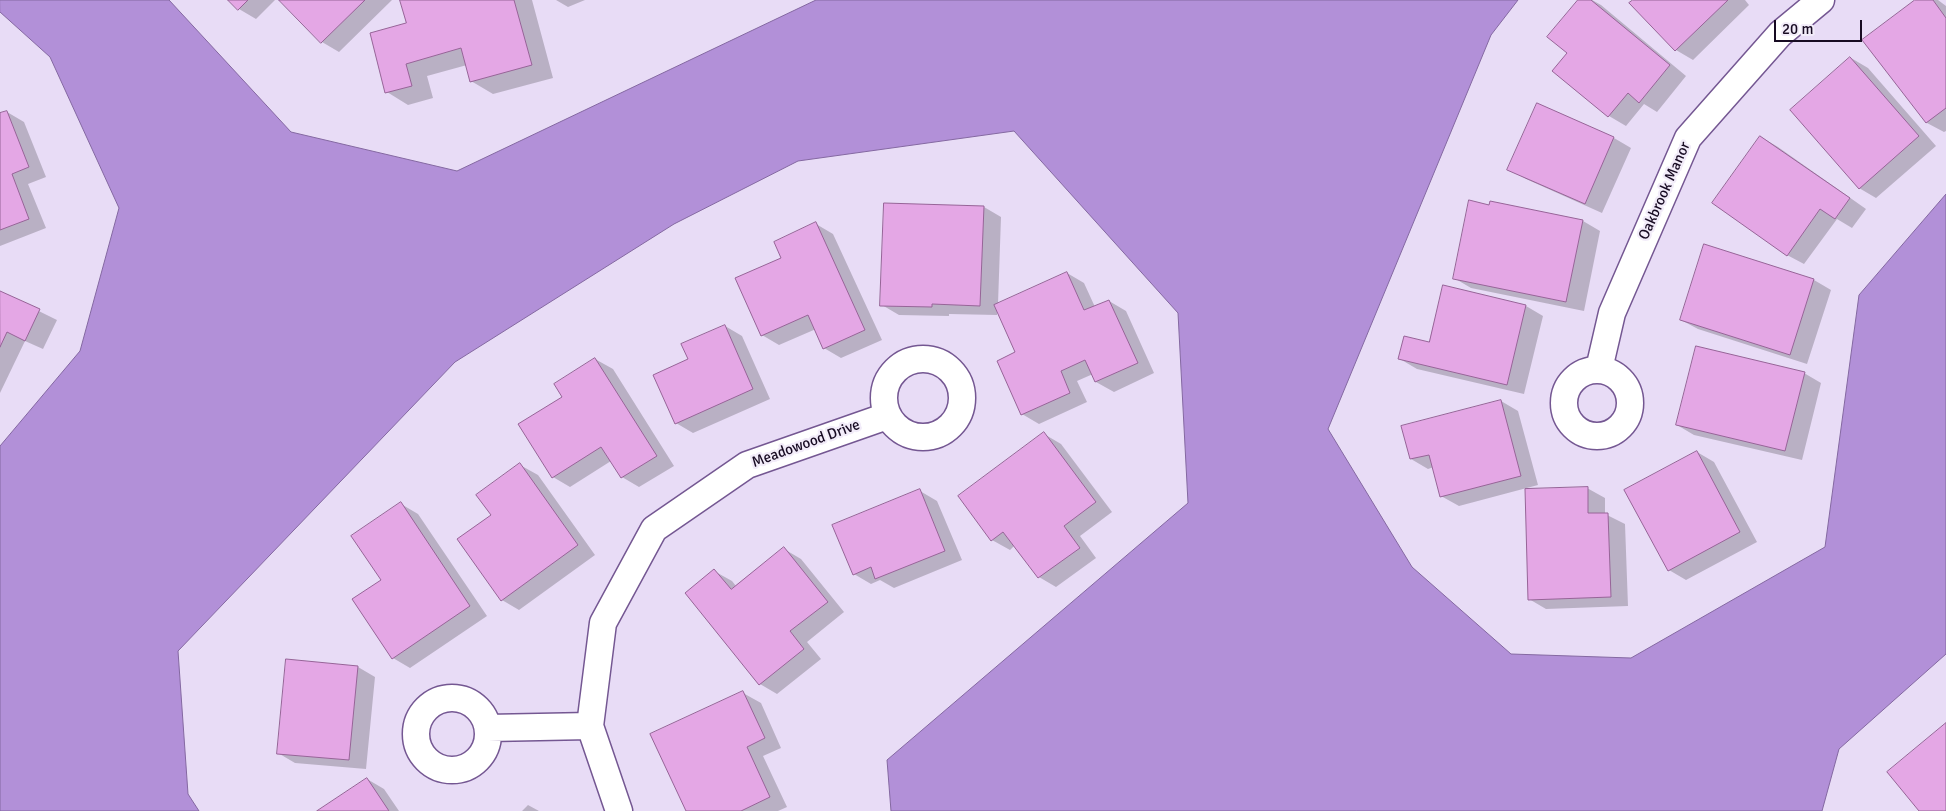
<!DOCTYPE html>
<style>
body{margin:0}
#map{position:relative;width:1946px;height:811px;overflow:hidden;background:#e8dcf6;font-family:Signika,sans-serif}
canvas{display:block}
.scale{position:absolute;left:1774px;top:20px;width:88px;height:22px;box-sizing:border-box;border:2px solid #170b22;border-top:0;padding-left:6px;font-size:15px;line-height:18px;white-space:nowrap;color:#170b22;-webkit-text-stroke:4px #f2ecf9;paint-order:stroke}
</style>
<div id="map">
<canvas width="1946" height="811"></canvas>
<div class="scale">20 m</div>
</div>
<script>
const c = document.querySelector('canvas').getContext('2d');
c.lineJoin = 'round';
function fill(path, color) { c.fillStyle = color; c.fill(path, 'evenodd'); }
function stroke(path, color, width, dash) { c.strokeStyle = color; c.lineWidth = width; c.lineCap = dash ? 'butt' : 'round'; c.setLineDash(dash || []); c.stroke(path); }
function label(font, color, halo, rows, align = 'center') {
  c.font = font + ' Signika,sans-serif'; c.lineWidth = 4.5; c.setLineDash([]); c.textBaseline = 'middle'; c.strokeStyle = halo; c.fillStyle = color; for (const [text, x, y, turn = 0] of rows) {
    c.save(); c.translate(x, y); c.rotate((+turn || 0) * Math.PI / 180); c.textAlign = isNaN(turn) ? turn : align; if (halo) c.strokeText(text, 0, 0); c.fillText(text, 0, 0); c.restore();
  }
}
const water = new Path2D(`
 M0 0H169L291 132 457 171 816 0H1518L1491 35 1328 429 1412 567 1511 654 1631 658 1825 547 1859 295 1946 194V654L1839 749 1822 811H891L887 760 1188 503 1178 313 1014 131 798 161 674 224 455 362 178 651 188 794 199 811H0V446L80 351 119 208 50 57 0 12Z`);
fill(water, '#b290d8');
stroke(water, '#8468a1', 1);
fill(new Path2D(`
 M230 0H275L256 19 239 9Z
 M281 0H392L339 52 322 42Z
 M402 0H532L553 78 493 94 471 81 467 65 427 76 433 98 408 105 387 92 408 23Z
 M556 0H585L568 7Z
 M1579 0H1592L1601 5 1686 76 1657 112 1644 104 1626 126 1609 116 1569 52Z
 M1634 0H1745L1749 5 1693 60 1676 50Z
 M1918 0H1938L1946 6V131L1944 132 1927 123 1864 40Z
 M1851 58 1868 68 1936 146 1876 198 1859 188Z
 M1537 105 1614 138 1631 148 1602 213 1526 179 1509 169Z
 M7 112 24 122 46 177 28 184 46 228 0 246V115Z
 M1761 137 1778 147 1866 209 1852 228 1837 219 1804 264 1787 255Z
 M1491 202 1583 221 1600 231 1584 311 1471 288 1454 278Z
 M984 207 1001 217 998 304 1067 273 1084 283 1095 307 1109 301 1126 311 1154 373 1114 392 1096 382 1093 374 1077 381 1087 402 1039 424 1022 414 1017 352 997 310V315L949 314V316L899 315 882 305Z
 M816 224 833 234 882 340 841 358 824 348 816 329 779 345 762 335 783 258Z
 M1705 246 1814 280 1831 290 1807 364 1698 329 1681 320Z
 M0 292 57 320 43 349 25 341 0 393Z
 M1526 306 1543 316 1524 394 1417 369 1400 359 1430 343Z
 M725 326 742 336 770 399 693 433 676 423Z
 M595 359 613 369 674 466 639 487 622 477 611 461 570 487 553 477 564 397Z
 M1804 373 1821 383 1802 460 1694 435 1677 425Z
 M1501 401 1518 411 1538 485 1459 506 1441 496 1434 467 1428 469 1411 459Z
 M1044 434 1061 444 1112 512 1080 536 1096 558 1056 587 1039 577 1015 545 1010 550 992 540Z
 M1697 452 1714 462 1757 542 1686 580 1669 570Z
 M520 465 538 475 595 555 519 610 502 600 492 515Z
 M1587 488 1605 498V514L1625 524 1628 606 1546 609 1529 599Z
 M920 491 937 501 962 560 894 588 880 580 871 584 854 574Z
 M401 504 418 514 487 616 410 668 393 658 383 580Z
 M784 549 801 559 844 612 807 642 821 659 777 694 760 684 714 571 732 581 736 586Z
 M358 667 375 677 366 769 295 763 278 753Z
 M743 693 761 703 781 748 763 756 787 807 778 811H687Z
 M367 779 384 789 399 811H319Z
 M528 805 539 811H522Z`), '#0003');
const building = new Path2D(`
 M228 0H248L238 10Z
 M279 0H365L321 43Z
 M400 0H514L532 65 470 82 461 48 406 64 412 86 385 93 370 33 406 23Z
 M1578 0H1591L1670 65 1639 103 1628 93 1608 117 1552 71 1567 53 1547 37Z
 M1633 0H1728L1675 51 1629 3Z
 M1915 0H1933L1946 18V108L1926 123 1862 40Z
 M1850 57 1919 136 1859 189 1790 110Z
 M1537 103 1614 137 1585 204 1507 170Z
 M7 111 29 167 12 174 29 219 0 230V113Z
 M1760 136 1850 198 1835 219 1820 209 1787 256 1712 203Z
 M1469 200 1489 205 1490 201 1583 220 1566 302 1453 279Z
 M884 203 984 206 980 306 932 304V307L880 306Z
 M816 222 865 330 823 349 808 315 761 336 735 278 781 258 774 242Z
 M1704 244 1814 279 1790 355 1680 320Z
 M1067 272 1084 310 1109 300 1138 363 1095 382 1085 360 1061 371 1070 393 1021 415 997 361 1015 352 994 305Z
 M1443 285 1526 305 1507 385 1398 359 1404 336 1429 342Z
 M0 291 40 309 25 341 7 332 0 347Z
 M725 325 753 389 675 424 653 375 688 359 681 344Z
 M1696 346 1805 372 1785 451 1676 425Z
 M595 358 657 456 621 478 601 447 552 478 518 424 562 397 554 384Z
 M1501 400 1521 476 1440 497 1429 455 1410 459 1401 426Z
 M1044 432 1096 502 1064 526 1080 548 1038 578 1003 532 991 541 958 496Z
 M1697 451 1740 532 1668 571 1624 490Z
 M520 463 578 545 501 601 457 539 491 515 476 495Z
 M1588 487V513H1608L1611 597 1528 600 1525 489Z
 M920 489 945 551 875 579 871 567 853 575 832 525Z
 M401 502 470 606 392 659 352 599 381 580 351 536Z
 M784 547 828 602 790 631 804 649 759 685 685 593 714 569 731 589Z
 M286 659 358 666 349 760 277 754Z
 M743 691 765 738 747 747 770 797 741 811H686L650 734Z
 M1946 723V811H1919L1887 772Z
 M367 778 389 811H317Z`);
fill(building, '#e4a7e5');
stroke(building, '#966497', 1);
const minor = new Path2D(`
 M884 398a39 39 0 1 1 78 0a39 39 0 1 1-78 0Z
 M1599 369 1612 313 1688 138 1780 34 1821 0
 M1564 403a33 33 0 1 1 66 0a33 33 0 1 1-66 0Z
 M416 734a36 36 0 1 1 72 0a36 36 0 1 1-72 0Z
 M488 728 590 726
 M619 811 590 726 603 623 654 529 747 465 887 416`);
stroke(minor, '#745792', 29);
stroke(minor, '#fff', 26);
label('15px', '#170b22', '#f2ecf9', [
 ["Oakbrook Manor",1665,191,-66],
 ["Meadowood Drive",806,444,-20]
]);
</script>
